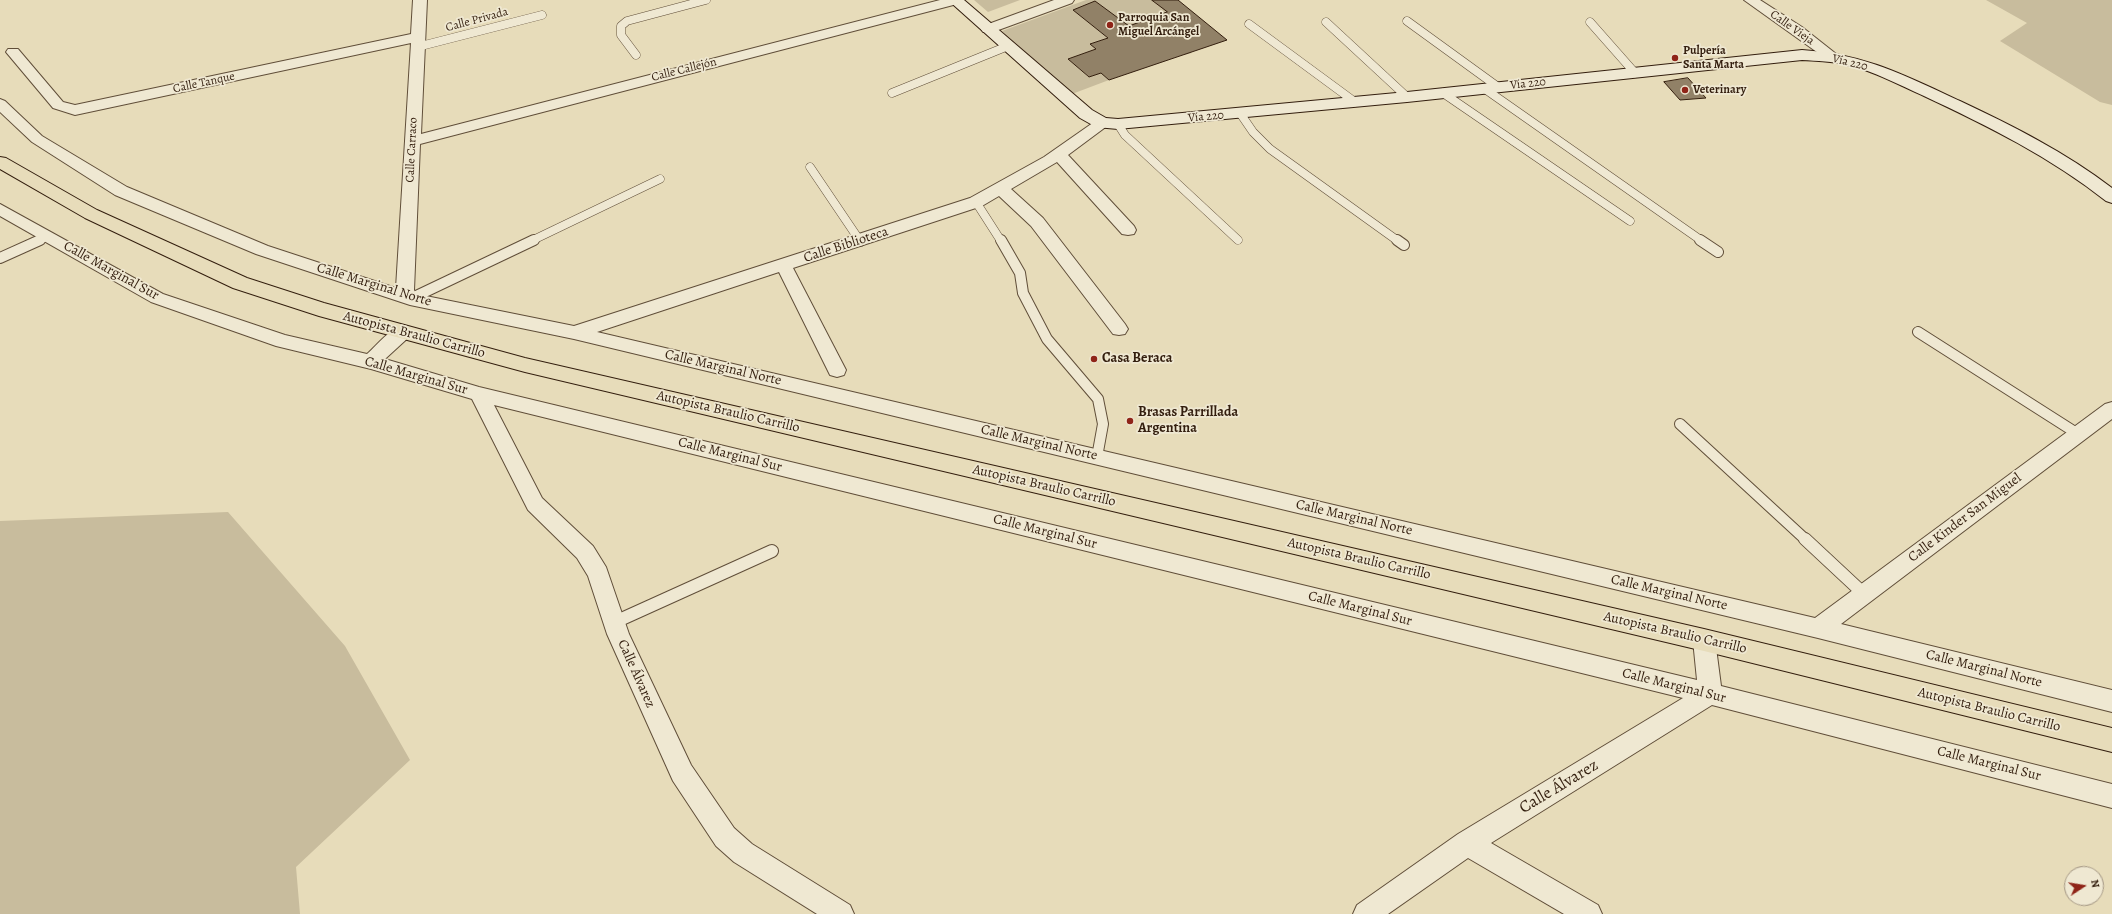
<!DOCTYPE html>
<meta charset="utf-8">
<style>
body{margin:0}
#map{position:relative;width:2112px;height:914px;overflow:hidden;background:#e7dcba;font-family:Alegreya,serif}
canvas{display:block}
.north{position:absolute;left:2064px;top:866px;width:40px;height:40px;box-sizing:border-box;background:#efe8d2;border:1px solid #a49784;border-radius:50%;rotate:78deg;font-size:11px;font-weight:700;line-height:16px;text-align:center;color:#331e0e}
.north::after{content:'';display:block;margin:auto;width:14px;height:18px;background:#8f2418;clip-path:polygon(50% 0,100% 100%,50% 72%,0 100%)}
</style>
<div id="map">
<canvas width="2112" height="914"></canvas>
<div class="north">N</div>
</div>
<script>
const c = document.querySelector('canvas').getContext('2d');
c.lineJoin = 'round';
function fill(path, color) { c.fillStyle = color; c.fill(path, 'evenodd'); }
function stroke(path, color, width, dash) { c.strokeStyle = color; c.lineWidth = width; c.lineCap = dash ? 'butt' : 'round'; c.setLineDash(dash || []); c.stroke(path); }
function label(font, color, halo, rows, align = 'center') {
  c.font = font + ' Alegreya,serif'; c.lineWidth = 3.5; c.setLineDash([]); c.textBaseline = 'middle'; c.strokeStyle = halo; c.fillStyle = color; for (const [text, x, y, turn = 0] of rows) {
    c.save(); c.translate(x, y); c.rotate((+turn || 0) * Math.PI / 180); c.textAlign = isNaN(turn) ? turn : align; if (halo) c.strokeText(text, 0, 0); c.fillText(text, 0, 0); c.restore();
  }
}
fill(new Path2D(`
 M974 0H1020L988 12Z
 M1086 0H1152L1161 7 1179 1 1184 5 1149 19 1192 53 1184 55 1153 31 1131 28 1095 2 1073 10 1108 38 1091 44 1096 49 1068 59 1088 77 1101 73 1109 80 1072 94 1002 31Z
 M1986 0H2112V105L2100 102 2000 41 2027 23Z
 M228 512 345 646 410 760 296 867 300 914H0V521Z`), '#c8bc9d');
const building = new Path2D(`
 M1152 0H1178L1227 40 1109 80 1101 73 1089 77 1068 59 1096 49 1090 44 1108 38 1073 10 1095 1 1129 26 1167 12Z
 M1688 78 1706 98 1680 100 1664 82Z`);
fill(building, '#918167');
stroke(building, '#331e0e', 1);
const serviceFar2 = new Path2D(`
 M1407 21 1498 87
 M1326 22 1407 97
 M1590 22 1635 73
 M1249 24 1355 102
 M417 47 542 15
 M636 55 621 35V26L627 21 706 0
 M1485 89 1702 241
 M892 93 1008 46
 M1443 93 1630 221
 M1240 113 1253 132 1270 149 1398 241
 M1118 124 1125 135 1238 240
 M810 167 860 241
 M976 202 1001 241
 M38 241 48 236
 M531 241 660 179`);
const serviceFar1 = new Path2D(`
 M859 240 860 241
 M1001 240 1020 273 1023 293 1047 339 1098 399 1103 424 1097 457
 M1397 240 1404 245
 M1700 240 1718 252
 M0 258 40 240
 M410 299 534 240
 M1918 332 2078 434
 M1680 424 1806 540`);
const service = new Path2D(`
 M1805 539 1864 594
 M615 622 772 551`);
const minor = new Path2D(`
 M413 0H427L421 134 940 0H963L961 3 420 144 414 290 416 294 574 326 970 198 1044 157 1097 120H1107L1110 123 1107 126 1068 155 1134 226 1136 230 1134 234 1128 235 1122 234 1057 162 1011 189 1043 218 1125 324 1128 329 1125 334 1119 335 1113 334 1031 226 999 196 982 206 793 268 846 370 844 375 837 377 830 375 779 272 597 332 1815 618 2105 404 2112 402V419L1841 624 2112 690V712L1818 638 574 339 410 305 256 254 115 195 32 142 0 112V99L5 101 42 136 127 187 268 246 396 288 411 43 75 115 53 108 6 52 8 49H18L63 102 75 105 411 34Z
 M1054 0H1074L1072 3 993 32H983L981 29 983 26Z
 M1744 0H1760L1802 27 1840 57 1838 60H1828Z
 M0 204 163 294 285 335 367 354C379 344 393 323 409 327L412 332 409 337 385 359 479 387 1697 680 1693 640 1696 633 1704 630 1712 633 1715 640 1721 686 2112 784V808L1712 705 1491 843 1598 905 1602 914H1564L1468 858 1388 914H1353L1357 905 1458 834 1683 698 494 405 542 498 593 546 606 567 629 634 691 765 734 828 752 844 850 905 854 914H817L734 862 716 846 673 781 607 634 588 576 577 558 528 510 472 399 371 369 276 346 151 302 0 216Z`);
const secondary = new Path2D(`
 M948 0H964L1092 110 1106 118 1118 119 1407 92 1802 50C1864 54 1904 75 1960 101 2013 126 2065 152 2112 188V203L2106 201C2050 157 1988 126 1924 96 1899 85 1874 71 1847 65 1833 61 1817 61 1802 60L1407 102 1118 129 1096 127 1080 118Z`);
const trunk = new Path2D(`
 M0 157 6 158 97 210 247 278 324 303 525 358 1704 629 2112 728V752L1704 651 525 372 319 316 233 288 85 218 0 169Z`);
stroke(serviceFar2, '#604e39', 9);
stroke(serviceFar1, '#604e39', 12);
stroke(service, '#604e39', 14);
stroke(minor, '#604e39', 2);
stroke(secondary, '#331e0e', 2);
stroke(trunk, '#331e0e', 2);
stroke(serviceFar2, '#efe8d2', 8);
stroke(serviceFar1, '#efe8d2', 10);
stroke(service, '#efe8d2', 12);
fill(minor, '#efe8d2');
fill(secondary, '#efe8d2');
fill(trunk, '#e7dcba');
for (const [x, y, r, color] of [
 [1110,25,4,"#8f2418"],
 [1675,58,4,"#8f2418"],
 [1685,90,4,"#8f2418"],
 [1094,359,4,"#8f2418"],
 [1130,421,4,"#8f2418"]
]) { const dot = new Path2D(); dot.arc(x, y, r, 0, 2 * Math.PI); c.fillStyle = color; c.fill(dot); stroke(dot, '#efe8d2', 1.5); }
label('bold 12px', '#331e0e', '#efe8d2', [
 ["Parroquia San",1118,18],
 ["Miguel Arcángel",1118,32],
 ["Pulpería",1683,51],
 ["Santa Marta",1683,65],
 ["Veterinary",1693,90]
], 'left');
label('12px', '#331e0e', '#efe8d2', [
 ["Calle Privada",477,20,-15],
 ["Calle Vieja",1792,28,35],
 ["Vía 220",1850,63,14],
 ["Calle Callejón",684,70,-14],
 ["Calle Tanque",204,83,-12],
 ["Vía 220",1528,84,-6],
 ["Vía 220",1206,117,-5],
 ["Calle Carraco",412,150,-87]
]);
label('14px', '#331e0e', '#efe8d2', [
 ["Calle Biblioteca",846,245,-18],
 ["Calle Marginal Sur",111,271,29],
 ["Calle Marginal Norte",374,285,17],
 ["Autopista Braulio Carrillo",414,335,15],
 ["Calle Marginal Norte",723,368,13],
 ["Calle Marginal Sur",416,376,16],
 ["Autopista Braulio Carrillo",728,412,13],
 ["Calle Marginal Norte",1039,443,13],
 ["Calle Marginal Sur",730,455,14],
 ["Autopista Braulio Carrillo",1044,486,13],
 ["Calle Marginal Norte",1354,518,13],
 ["Calle Kinder San Miguel",1965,518,-37],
 ["Calle Marginal Sur",1045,532,14],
 ["Autopista Braulio Carrillo",1359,559,13],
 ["Calle Marginal Norte",1669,593,13],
 ["Calle Marginal Sur",1360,609,14],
 ["Autopista Braulio Carrillo",1675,633,13],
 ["Calle Marginal Norte",1984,669,14],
 ["Calle Álvarez",636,674,66],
 ["Calle Marginal Sur",1674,686,14],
 ["Autopista Braulio Carrillo",1989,710,14],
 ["Calle Marginal Sur",1989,764,14]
]);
label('bold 14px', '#331e0e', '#efe8d2', [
 ["Casa Beraca",1102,359],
 ["Brasas Parrillada",1138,413],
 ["Argentina",1138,429]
], 'left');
label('17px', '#331e0e', '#efe8d2', [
 ["Calle Álvarez",1559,787,-31]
]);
</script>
